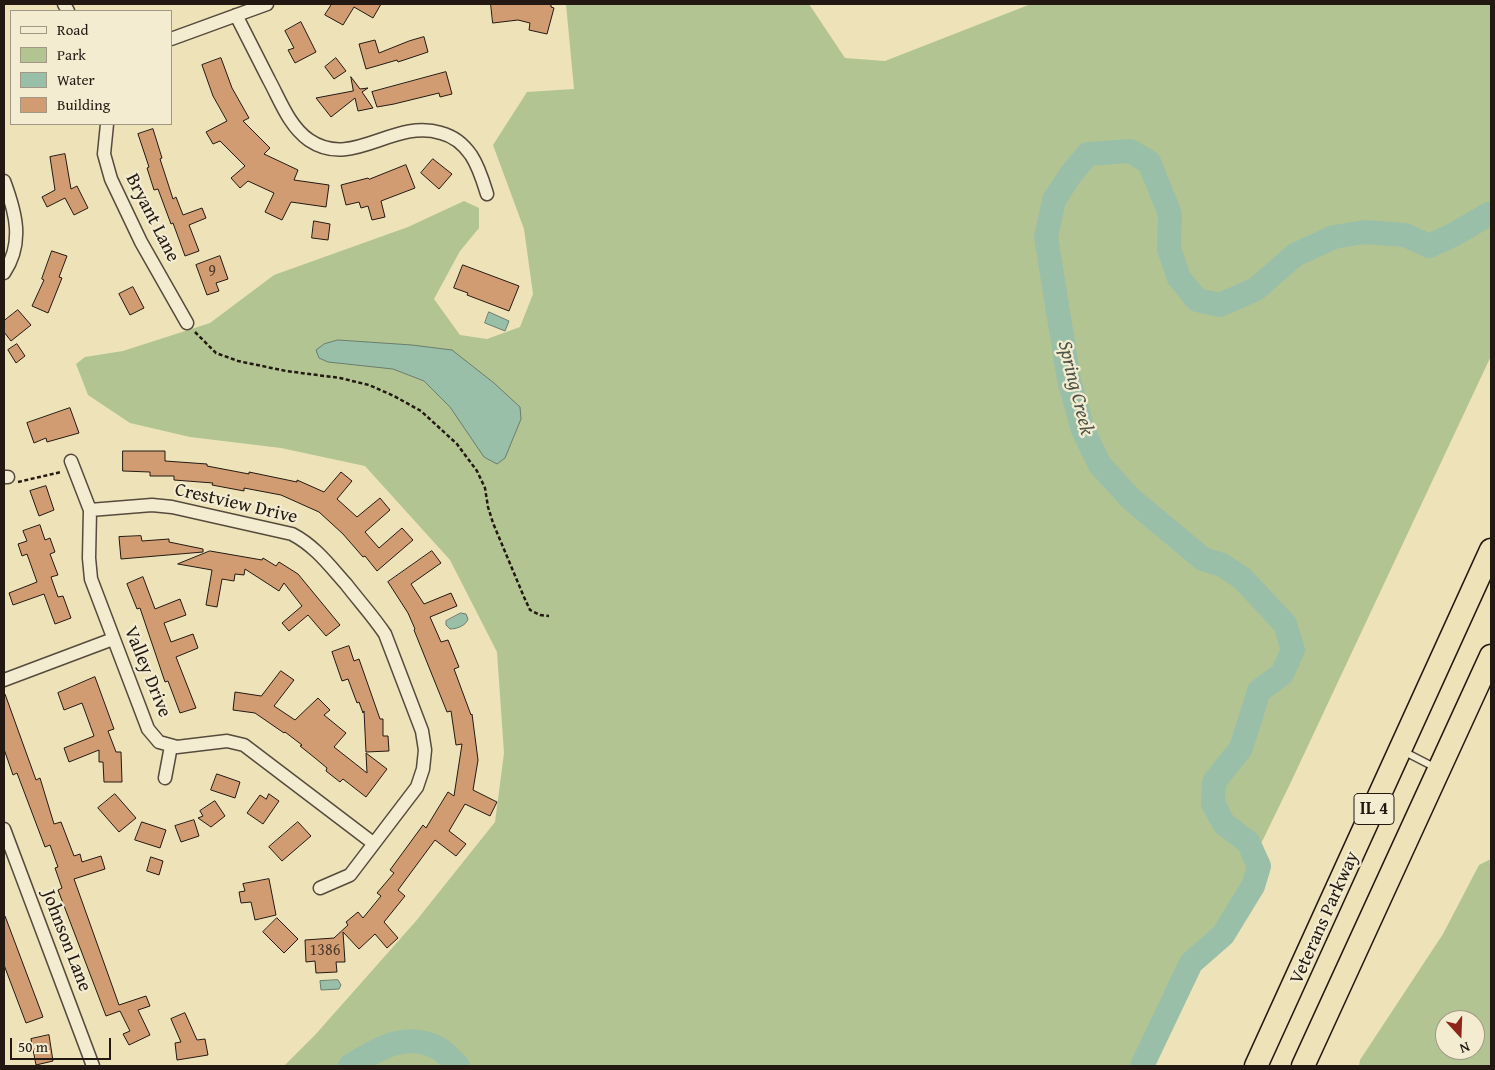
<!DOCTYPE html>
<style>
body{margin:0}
#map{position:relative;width:1495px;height:1070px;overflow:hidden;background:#ede2b8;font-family:"Gentium Book Plus",serif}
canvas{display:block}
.frame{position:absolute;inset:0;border:5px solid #231912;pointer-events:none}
.legend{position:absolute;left:10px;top:10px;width:162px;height:115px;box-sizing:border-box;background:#f3ecd1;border:1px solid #a09885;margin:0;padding:6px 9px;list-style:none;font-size:15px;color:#231912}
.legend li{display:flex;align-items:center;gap:10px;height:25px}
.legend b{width:25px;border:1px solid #a09885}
.north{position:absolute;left:1435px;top:1010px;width:50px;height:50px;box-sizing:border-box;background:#f3ecd1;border:1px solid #a09885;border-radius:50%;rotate:160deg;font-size:14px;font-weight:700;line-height:20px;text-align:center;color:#231912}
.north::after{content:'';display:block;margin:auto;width:18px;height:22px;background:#8f2418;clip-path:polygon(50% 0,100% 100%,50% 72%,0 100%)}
.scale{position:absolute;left:10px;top:1038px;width:101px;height:22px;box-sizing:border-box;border:2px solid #231912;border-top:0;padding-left:6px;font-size:15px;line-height:18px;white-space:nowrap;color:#231912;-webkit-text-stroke:4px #f3ecd1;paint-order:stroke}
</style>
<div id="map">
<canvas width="1495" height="1070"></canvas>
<div class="frame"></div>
<ul class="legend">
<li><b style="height:6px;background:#f3ecd1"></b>Road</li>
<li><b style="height:14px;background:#b3c493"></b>Park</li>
<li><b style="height:14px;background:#9abfa9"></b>Water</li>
<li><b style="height:14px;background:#d29c73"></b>Building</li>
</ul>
<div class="north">N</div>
<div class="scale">50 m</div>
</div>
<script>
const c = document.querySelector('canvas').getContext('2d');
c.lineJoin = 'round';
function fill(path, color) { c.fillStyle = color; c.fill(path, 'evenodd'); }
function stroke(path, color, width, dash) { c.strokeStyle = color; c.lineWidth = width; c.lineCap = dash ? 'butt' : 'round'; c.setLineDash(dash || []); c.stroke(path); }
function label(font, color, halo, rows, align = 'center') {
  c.font = font + ' "Gentium Book Plus",serif'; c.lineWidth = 4.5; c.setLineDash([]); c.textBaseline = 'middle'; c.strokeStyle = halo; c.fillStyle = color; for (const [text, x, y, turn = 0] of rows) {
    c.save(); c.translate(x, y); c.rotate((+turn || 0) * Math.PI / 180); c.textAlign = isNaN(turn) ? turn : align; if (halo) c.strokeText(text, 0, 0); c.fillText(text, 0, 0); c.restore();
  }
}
fill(new Path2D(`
 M566 4H809L845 58 885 61 1031 4H1491V356L1290 784 1153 1066H284L315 1035 416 921 495 822 504 753 497 652 450 560 365 466 281 448 190 437 130 423 88 395 76 364 85 357 123 351 210 323 274 275 408 227 464 201 479 208V228L460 251 434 299 460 335 487 339 520 327 533 294 524 229 493 145 527 92 574 89Z
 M1491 859V1066H1359L1360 1060 1443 934 1479 865ZM1445 1020H1475V1050H1445Z`), '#b3c493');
const water = new Path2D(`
 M489 312 509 321 505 331 485 323Z
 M338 340 412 345 452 350 494 383 520 407 521 419 505 458 497 464 484 457 450 407 424 381 393 369 328 362 319 358 316 350 324 344Z
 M461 613 466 614 468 619C466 626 456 629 450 629L446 625V621Z
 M338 980 341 985 339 989 321 990 320 981Z`);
fill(water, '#9abfa9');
stroke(water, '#6a7d6d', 1);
stroke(new Path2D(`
 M350 1066C377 1049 406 1031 438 1048 445 1052 452 1060 458 1066
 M1142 1066 1191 963 1223 935 1253 886 1259 866 1248 842 1224 824 1213 803 1214 782 1241 748 1259 691 1282 674 1293 650 1285 624 1242 578 1222 565 1203 559 1131 499 1100 465 1083 430 1069 380 1046 237 1054 200 1071 174 1088 154 1130 151 1149 162 1170 214 1169 249 1179 278 1197 300 1220 305 1256 289 1295 255 1334 237 1365 232 1405 235 1429 246 1453 235 1491 213`), '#9abfa9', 24);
const building = new Path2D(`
 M332 4H381L373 18 354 7 343 25 325 15Z
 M491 4H551V7L554 8 547 34 529 30 530 23 518 20 493 23Z
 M301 22 316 52 295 63 288 50 294 48 285 31Z
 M424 37 428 52 398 62 397 60 366 69 359 44 375 40 379 53 409 41Z
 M221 58 232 88 249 118 243 121 270 148 264 154 298 170 294 180 329 185 326 207 291 202 282 220 265 212 274 193 248 181 240 188 231 178 245 166 220 141 213 144 206 132 227 121 213 96 202 65Z
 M336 58 346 71 334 79 325 67Z
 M446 72 452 94 440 97 439 93 394 104 377 107 372 92Z
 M351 77 360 89 368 88 362 92 373 108 358 111 355 98 331 117 316 98 353 91Z
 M153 129 162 158 160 159 173 199 176 197 183 215 202 208 206 218 189 225 199 251 185 256 173 223 171 224 158 189 154 190 147 168 149 167 138 134Z
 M65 154 71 189 77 186 88 208 74 215 65 198 47 207 42 197 55 190 50 157Z
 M433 159 452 174 439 189 421 173Z
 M406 165 415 188 381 201 385 217 372 220 368 206 361 208 359 202 346 205 341 185 368 178 369 179Z
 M314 221 330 224 328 240 312 238Z
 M52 251 67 256 59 277 62 278 48 313 32 306 44 280 42 279Z
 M220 256 228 279 216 283 219 291 207 295 196 265Z
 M463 265 519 286 509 311 467 295 468 293 454 288Z
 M133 287 144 308 130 315 119 294Z
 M18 310 31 325 11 341 4 332V321Z
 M17 344 25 356 16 363 8 350Z
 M70 408 79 433 47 442 46 438 34 443 27 423Z
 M123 451H165V461L207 464V466L249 474V472L297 482V480L324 492 341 472 352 481 337 499 357 517 380 498 390 510 365 532 379 548 402 528 413 540 377 571 365 556 363 557 343 534 319 512 281 495 244 488V491L212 485 213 483 174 480V476H150V472L123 471Z
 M46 486 54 510 39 516 30 491Z
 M40 525 45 540 50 538 55 552 50 554 58 575 51 577 58 597 63 596 71 618 55 624 44 594 13 605 9 593 37 582 27 554 22 556 18 544 27 541 23 531Z
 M141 536 142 541 169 539V542L203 549V552L121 559 119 537Z
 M210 551 262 560 263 558 276 566 279 562 298 574 340 625 326 636 308 615 289 631 282 623 302 606 284 583 279 591 245 569 244 575 235 574 234 581 222 579 217 607 206 605 212 570 178 564Z
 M432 551 441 563 411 584 424 604 451 593 457 606 430 617 441 642 448 640 459 667 454 669 471 715 472 714 478 760 473 790 497 802 490 816 465 804 449 831 466 844 456 856 435 840 398 890 405 896 384 922 398 938 387 948 375 934 359 949 343 932 345 962H336L337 972 316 973 315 961 306 962 305 940 334 938 348 925 346 922 358 912 363 918 381 896 377 893 394 873 390 870 404 851 423 825 426 828 448 792 454 796 462 744 456 745 451 711 447 712 414 630 415 629 408 613 388 582Z
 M143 577 155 609 180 599 186 615 164 623 171 642 193 634 198 648 176 657 196 708 180 713 168 681 165 682 140 608 137 609 127 584Z
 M349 646 354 661 359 659 380 719H383V736H388L389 751 366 752 364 711 363 713 359 702 357 703 348 679 342 681 332 652Z
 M281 671 294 680 274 706 295 720 318 698 330 710 324 715 346 733 334 747 367 773 366 753 387 769 366 797 343 779 340 782 326 771 327 768 315 758 300 746 302 745 285 732 284 733 255 713 233 710 235 692 261 696Z
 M95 677 114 729 108 731 116 752H121L122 782H104L103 762H99V750L69 762 64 748 94 736 82 703 64 710 58 693Z
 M4 694H5L36 780 40 778 54 824 61 822 74 856 80 854 82 862 101 856 105 869 74 879 119 1005 146 996 150 1006 138 1010 150 1035 129 1045 123 1034 130 1031 120 1011 106 1016 58 890 62 888 55 868 58 867 50 845 45 847 17 773 13 775 4 749Z
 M217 774 240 782 235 798 211 790Z
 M115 794 136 818 119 832 98 808Z
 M269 794 279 801 263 824 247 813 260 795 266 799Z
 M215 801 225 816 211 827 198 818 203 816 200 811Z
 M194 820 199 836 181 842 175 826Z
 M142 822 166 830 160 848 135 840Z
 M298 822 311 836 282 861 269 847Z
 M151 857 163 861 159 875 147 871Z
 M269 879 276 915 255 920 251 902 241 903 239 892 245 891 243 884Z
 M4 916H5L43 1017 26 1023 4 965Z
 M277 918 298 939 284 953 263 932Z
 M185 1013 197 1040 205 1039 208 1055 177 1060 175 1043 181 1042 171 1019Z
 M49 1035 53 1061 36 1065 31 1039Z`);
fill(building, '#d29c73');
stroke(building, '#231912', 1);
const lane = new Path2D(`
 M1403 751 1436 768`);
const street = new Path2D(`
 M64 4 68 11
 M236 15C247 37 258 58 269 80 280 100 289 126 309 140 353 170 393 118 441 133 453 136 464 145 471 155 479 167 483 181 487 194
 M171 39 267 4
 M107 124 104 154 111 179 141 242 187 323
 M4 181C16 213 24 243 4 273
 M71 461 90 510 89 558 91 579 148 729 159 742 177 747 227 741 244 745 373 843
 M4 477H8
 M90 510 152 505 172 507 292 534C315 546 329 565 346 584 359 601 373 616 385 634L422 731 425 750 423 769 417 787 350 875 320 888
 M4 680 113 639
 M165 778 171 746
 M4 829 93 1066`);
const highway = new Path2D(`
 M1256 1066 1491 550
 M1303 1066 1491 656`);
stroke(lane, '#564b3c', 9);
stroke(street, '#564b3c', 15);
stroke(highway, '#231912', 25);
stroke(new Path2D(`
 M195 332 216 353 238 361 286 371 340 378 369 385 394 396 421 411 457 444 477 471 485 488 488 507 493 523 524 597 530 610 540 615 549 616
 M18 482 61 472`), '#231912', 2.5, [4, 2.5]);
stroke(lane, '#f3ecd1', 6);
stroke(street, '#f3ecd1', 12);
stroke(highway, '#ede2b8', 22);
label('16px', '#4f3a2a', null, [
 ["9",212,272],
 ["1386",325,951]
]);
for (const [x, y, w] of [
 [1374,809,40]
]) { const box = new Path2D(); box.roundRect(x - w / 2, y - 15.5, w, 31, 4); c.fillStyle = '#f3ecd1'; c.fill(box); stroke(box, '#231912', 1); }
label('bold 18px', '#231912', null, [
 ["IL 4",1374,809]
]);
label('19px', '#231912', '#f3ecd1', [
 ["Bryant Lane",152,218,63],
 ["Crestview Drive",236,504,13],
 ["Valley Drive",147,672,68],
 ["Veterans Parkway",1325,918,-66],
 ["Johnson Lane",66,941,69]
]);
label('italic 20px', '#4d5347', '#f3ecd1', [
 ["Spring Creek",1075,388,76]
]);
</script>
